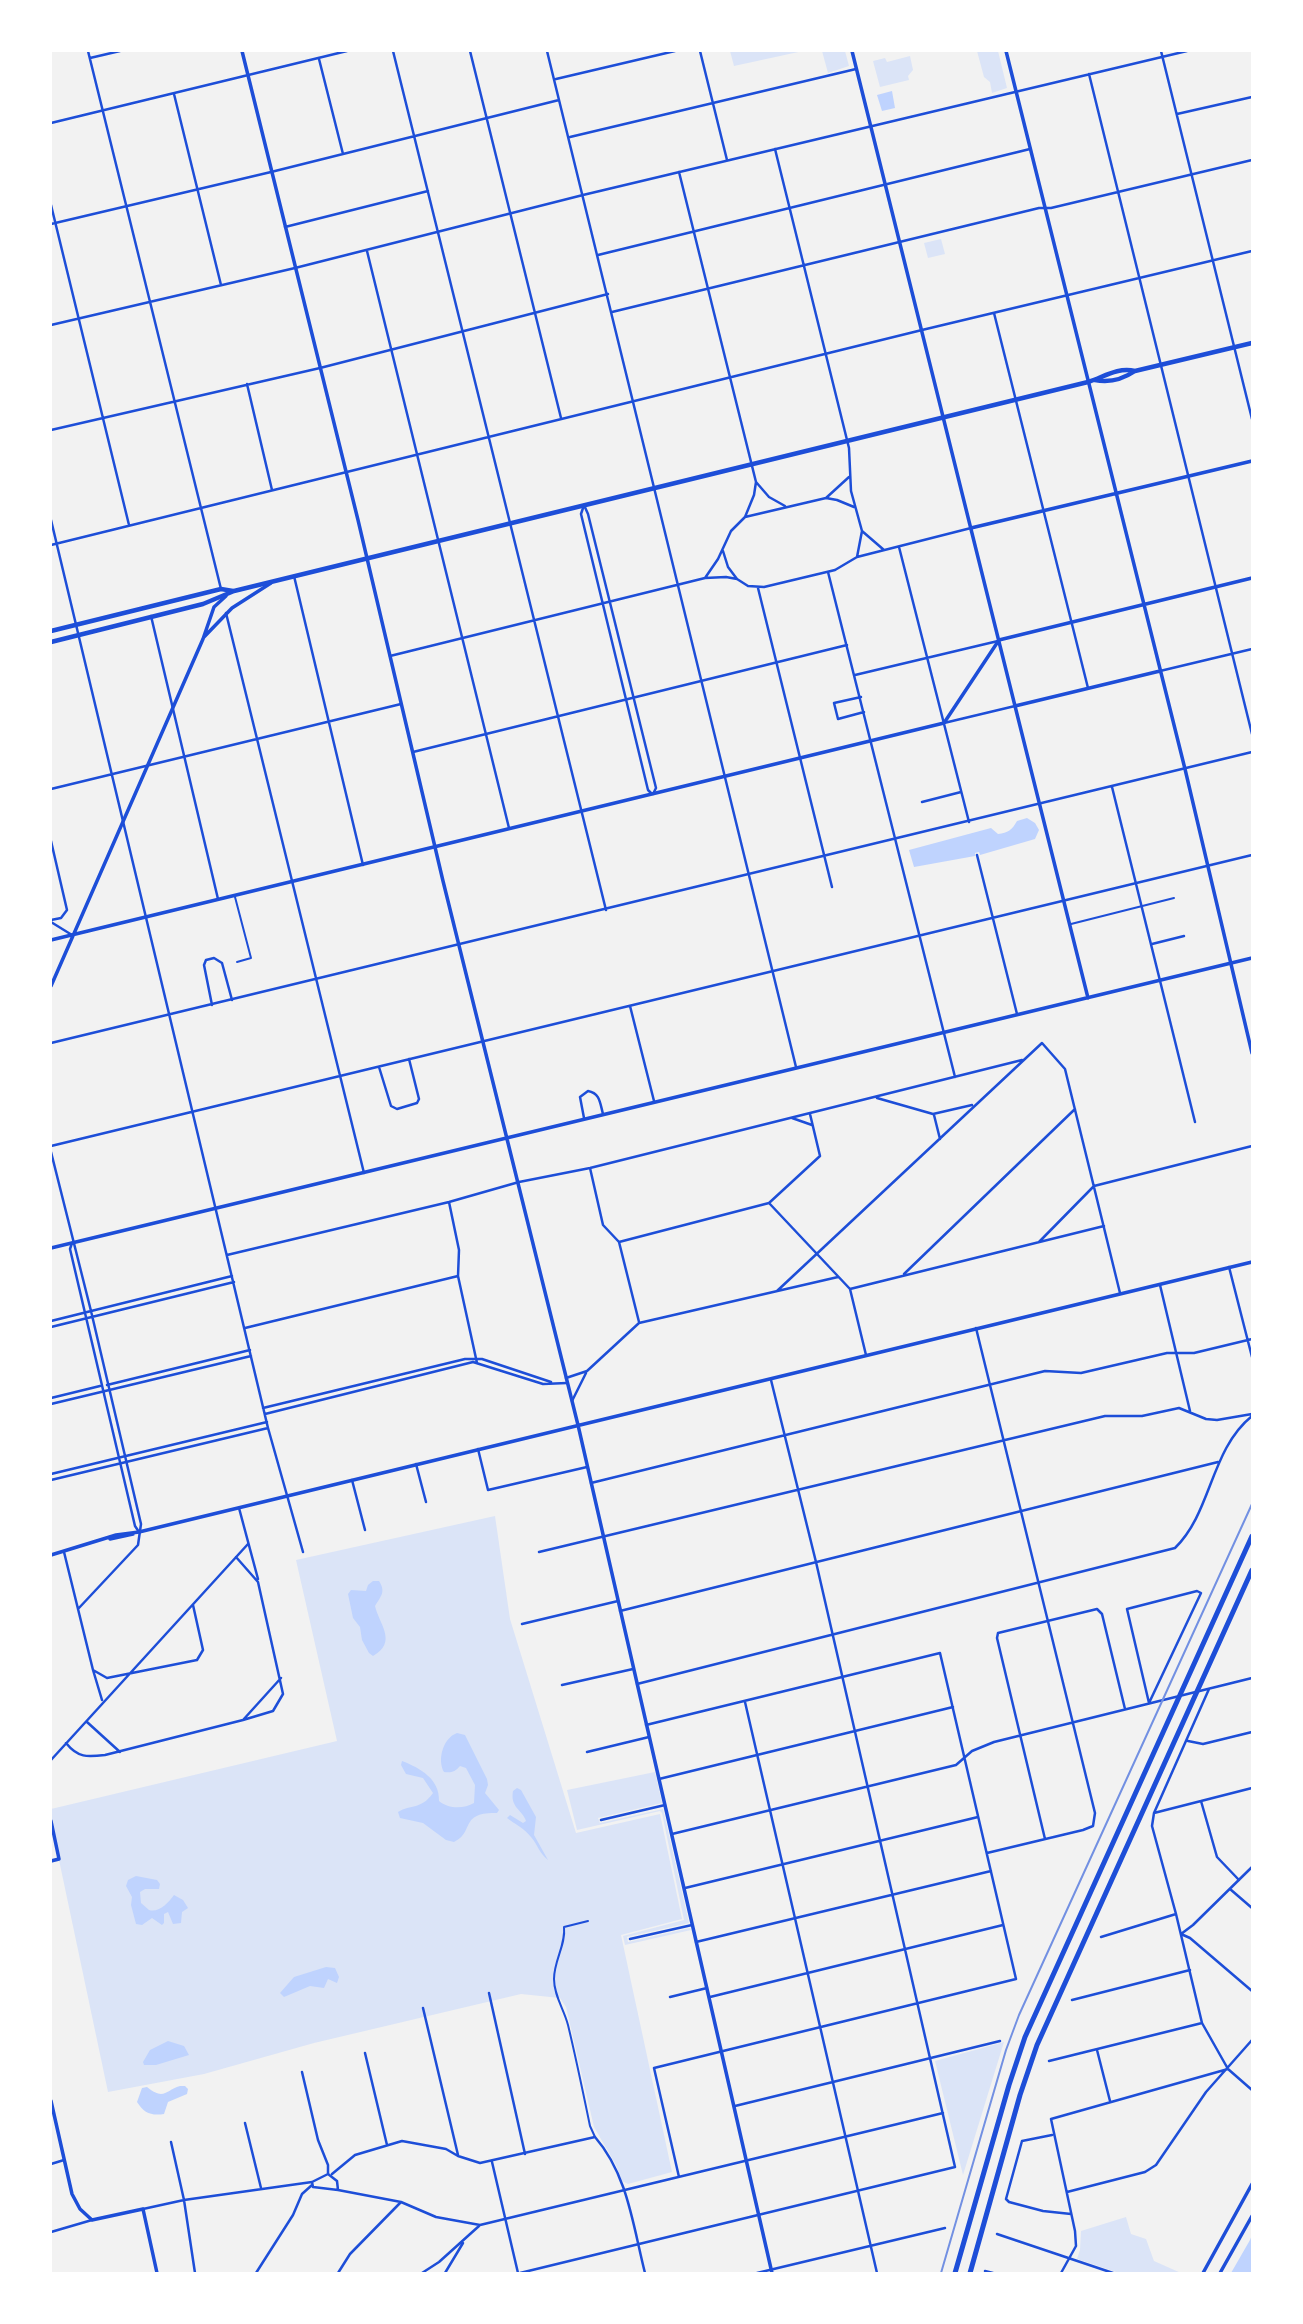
<!DOCTYPE html>
<style>
body{margin:0}
#map{position:relative;width:1303px;height:2324px;overflow:hidden;background:#f2f2f2;font-family:"Exo 2",sans-serif}
canvas{display:block}
.frame{position:absolute;inset:0;border:52px solid #fff;pointer-events:none}
</style>
<div id="map">
<canvas width="1303" height="2324"></canvas>
<div class="frame"></div>
</div>
<script>
const c = document.querySelector('canvas').getContext('2d');
c.lineJoin = 'round';
function fill(path, color) { c.fillStyle = color; c.fill(path, 'evenodd'); }
function stroke(path, color, width, dash) { c.strokeStyle = color; c.lineWidth = width; c.lineCap = dash ? 'butt' : 'round'; c.setLineDash(dash || []); c.stroke(path); }
fill(new Path2D(`
 M730 51H803L734 66Z
 M822 51H845L849 66 828 73Z
 M977 51H998L1007 88 992 93 990 82 984 77Z
 M910 56 913 70 908 76 909 80 880 87 873 61 885 58 887 62Z
 M941 239 945 254 928 258 924 243Z
 M495 1516 510 1619 576 1833 660 1814 682 1919 621 1935 672 2172 628 2184 622 2181 616 2165 594 2127 566 2007 560 1998 521 1994 314 2043 204 2074 108 2092 51 1822V1809L337 1741 296 1560Z
 M655 1772 662 1803 598 1818 600 1823 663 1809 689 1923 627 1937 628 1942 690 1928 691 1930 625 1945 623 1936 684 1920 662 1813 660 1811 577 1830 567 1790Z
 M1004 2042 963 2175 935 2061Z
 M1126 2217 1131 2234 1146 2239 1154 2261 1181 2273H1119L1077 2259 1080 2250 1081 2231Z`), '#dbe4f7');
fill(new Path2D(`
 M892 91 895 108 882 111 877 95Z
 M1027 818 1035 823 1039 830 1035 839 980 855 979 852 975 853V856L914 867 909 850 991 828 998 834C1008 833 1012 830 1017 821Z
 M373 1581H379C386 1592 381 1596 375 1606 379 1624 398 1642 373 1656L369 1653 362 1640 360 1627 353 1618 348 1594 351 1590 366 1591 368 1585Z
 M457 1733 465 1735 487 1779 488 1785 485 1793 499 1810 497 1813C459 1812 475 1832 454 1842L446 1840 423 1823 400 1818 398 1812C411 1804 421 1810 433 1793L423 1778 406 1774 401 1765 402 1761C420 1768 440 1779 439 1801 448 1809 464 1809 474 1803L475 1785 466 1768 460 1766C455 1772 451 1773 444 1772 437 1760 443 1738 457 1733Z
 M517 1788 521 1790 536 1817 534 1835 548 1860C539 1853 538 1845 531 1837 525 1829 515 1824 507 1818L510 1815 523 1823 526 1821C522 1809 510 1808 513 1791Z
 M136 1876 157 1880 160 1884 159 1889H145L140 1892 141 1903 149 1910C159 1913 168 1903 174 1895L183 1900 188 1908 182 1912 181 1923 173 1924 168 1912 164 1914V1923L162 1925 152 1918 142 1925 136 1924 131 1905 132 1897 126 1886 128 1880Z
 M326 1967 335 1968 339 1977 337 1983 328 1979 324 1988 310 1986 284 1997 280 1993 294 1977Z
 M168 2041 184 2046 189 2055 156 2065H144L143 2062 150 2050Z
 M180 2086H185L188 2089 187 2094 168 2102 164 2114C151 2116 144 2113 137 2102L142 2088 147 2087C164 2101 166 2090 180 2086Z
 M1252 2235V2273H1231L1250 2240Z`), '#bfd3fe');
stroke(new Path2D(`
 M235 897 251 958 237 962
 M1071 924 1174 898
 M588 1921 564 1927C566 1945 554 1960 554 1979 554 1996 564 2009 568 2025 576 2058 583 2092 590 2126L595 2137`), '#1d4ed8', 2);
stroke(new Path2D(`
 M88 51 221 589
 M393 51 606 910
 M470 51 561 418
 M547 51 796 1067
 M700 51 727 160
 M1161 51 1252 419
 M90 58 120 51
 M319 59 343 154
 M1089 74 1252 734
 M556 79 675 51
 M174 94 221 285
 M1177 114 1252 97
 M51 123 347 51
 M570 137 856 69
 M775 149 849 448 851 491 862 531 857 557
 M679 172 756 482 754 495 745 517 731 531 718 559 705 578
 M51 205 129 525
 M51 224 271 172 559 100
 M285 227 428 191
 M367 251 509 828
 M598 255 1030 149
 M612 312 1039 208H1051L1252 160
 M994 313 1088 688
 M51 325 295 268 583 195 1187 51
 M247 384 272 490
 M51 430 320 368 608 294
 M756 482 769 497 785 506
 M826 498 849 477
 M584 505 581 514 648 790 651 793
 M584 505 588 514 656 788 653 794
 M745 517 826 498 837 500 854 507
 M51 520 268 1428 303 1552
 M862 531 884 550
 M51 545 922 330 1252 251
 M899 547 969 822
 M723 551 728 567 737 579
 M828 572 955 1077
 M294 576 363 865
 M758 588 832 887
 M226 613 364 1173
 M151 616 218 899
 M390 656 705 578 726 577 737 579 748 586 764 587 835 570 857 557 971 528
 M1160 671 1252 649
 M855 675 998 641
 M861 697 834 703 838 719 864 712
 M944 723 1015 706
 M413 752 847 645
 M1112 787 1195 1122
 M51 789 401 704
 M922 802 961 792
 M51 841 67 910 61 918 51 920
 M977 855 1017 1014
 M51 922 72 935
 M1152 944 1184 936
 M212 1005 204 965 206 960 214 958 222 963 232 1000
 M630 1006 654 1101
 M51 1043 1252 752
 M379 1067 391 1106 397 1109 417 1103 419 1099 409 1059
 M877 1098 933 1114 972 1105
 M934 1115 940 1139
 M584 1118 580 1097 588 1091C600 1093 600 1103 603 1114
 M792 1118 812 1125
 M51 1146 1252 855
 M51 1152 91 1311 141 1524 138 1545 78 1609
 M590 1168 603 1225 619 1242 639 1322
 M449 1202 459 1250 458 1276 477 1363
 M769 1203 850 1289 866 1355
 M619 1242 769 1203 820 1156 810 1114
 M1039 1242 1094 1186 1252 1146
 M72 1243 70 1249 135 1526 139 1532
 M227 1255 449 1202 519 1182 590 1168 1022 1060
 M1229 1267 1252 1357
 M904 1274 1075 1109
 M1160 1285 1190 1411
 M850 1289 1104 1226
 M777 1291 1042 1043 1065 1069 1120 1293
 M51 1321 232 1276
 M51 1327 234 1282
 M245 1328 458 1276
 M976 1328 1095 1813 1093 1826 1083 1830 987 1853
 M566 1378 587 1371 639 1323 838 1277
 M107 1385 250 1350
 M51 1398 100 1386
 M572 1401 586 1373
 M51 1404 251 1356
 M263 1408 465 1359H482L551 1382
 M265 1414 473 1362 543 1384 567 1383
 M478 1449 488 1490 587 1467
 M416 1464 426 1502
 M51 1474 267 1422
 M51 1480 268 1428
 M352 1480 365 1530
 M591 1483 1045 1371 1081 1373 1167 1353H1194L1252 1339
 M239 1508 258 1579
 M64 1552 93 1670 107 1678 197 1660 203 1650 193 1605
 M539 1552 1105 1416H1142L1179 1408 1206 1419 1217 1420 1252 1414
 M236 1557 258 1582 283 1694 273 1711 243 1720
 M1197 1591 1201 1593 1149 1703 1127 1609Z
 M620 1611 1218 1462
 M522 1624 618 1601
 M93 1670 102 1700
 M637 1684 1175 1548C1212 1512 1210 1450 1252 1416
 M562 1685 633 1669
 M1209 1689 1154 1813 1152 1826 1176 1914 1202 2023 1228 2069 1252 2090
 M745 1702 877 2273
 M87 1722 120 1752
 M646 1725 940 1653 1016 1979 654 2068 679 2177
 M1188 1741 1203 1744 1252 1732
 M66 1743C78 1758 87 1757 105 1755L243 1720 281 1678
 M587 1752 649 1737
 M51 1760 248 1544
 M659 1779 953 1707
 M1201 1801 1217 1857 1239 1880
 M1154 1813 1252 1788
 M601 1820 665 1805
 M672 1834 956 1765 972 1751 994 1742 1252 1678
 M1045 1839 997 1638 998 1633 1097 1609 1102 1614 1125 1709
 M1252 1867 1193 1925 1181 1934 1190 1938 1252 1991
 M685 1888 978 1817
 M1230 1889 1252 1908
 M1101 1937 1176 1914
 M630 1939 692 1925
 M696 1942 991 1871
 M489 1993 525 2154
 M670 1997 707 1988
 M710 1997 1003 1925
 M1072 2000 1190 1970
 M423 2008 458 2155
 M1097 2050 1110 2101
 M365 2053 387 2145
 M1049 2061 1202 2023
 M302 2072 318 2140 328 2165V2174
 M735 2106 1000 2041
 M245 2123 261 2188
 M1052 2135 1022 2141 1006 2199 1009 2202 1043 2211 1071 2214
 M171 2142 184 2200 195 2273
 M492 2162 518 2273
 M51 2164 64 2160
 M328 2174 337 2181 338 2190 313 2187 312 2182Z
 M332 2174 355 2155 402 2141 446 2149 458 2156 480 2163 595 2137C628 2175 633 2226 645 2273
 M338 2190 401 2202 436 2217 480 2225 943 2113
 M1067 2192 1145 2172 1156 2165 1206 2092 1252 2040
 M143 2209 184 2200 312 2182
 M51 2232 92 2220
 M997 2234 1113 2273
 M985 2271 993 2273
 M256 2273 293 2215 302 2194 312 2185
 M338 2273 350 2254 401 2202
 M422 2273 439 2262 479 2226
 M445 2273 463 2243
 M520 2273 955 2167 816 1562 771 1380
 M757 2273 945 2228
 M1061 2273 1076 2246 1075 2231 1051 2119 1228 2069`), '#1d4ed8', 2.5);
stroke(new Path2D(`
 M242 51 358 520 443 881 578 1425 772 2273
 M1015 706 1088 998
 M51 1248 1252 958
 M110 1539 133 1534
 M51 1555 116 1535 139 1532 1252 1262
 M51 1821 59 1859 51 1861
 M51 2101 72 2194 80 2209 92 2220 143 2209 157 2273`), '#1d4ed8', 3.5);
stroke(new Path2D(`
 M852 51 1015 706 1160 671
 M1006 51 1185 769 1252 1053
 M971 528 1252 461
 M204 637 232 608 271 583
 M999 640 1252 578
 M51 940 944 723 999 640
 M51 986 203 639 214 607 226 596
 M1203 2273 1252 2184
 M1220 2273 1252 2216`), '#1d4ed8', 3.5);
stroke(new Path2D(`
 M1095 380C1109 383 1123 379 1135 371L1252 343
 M51 631 221 589 233 591
 M51 642 203 604 234 591 1088 382C1104 377 1117 367 1135 371`), '#1d4ed8', 4.5);
stroke(new Path2D(`
 M955 2273 1009 2085 1025 2037 1252 1536
 M970 2273 1020 2095 1037 2045 1252 1570`), '#1d4ed8', 5);
stroke(new Path2D(`
 M941 2273 1006 2050 1019 2015 1252 1504`), '#7290e2', 2);
</script>
